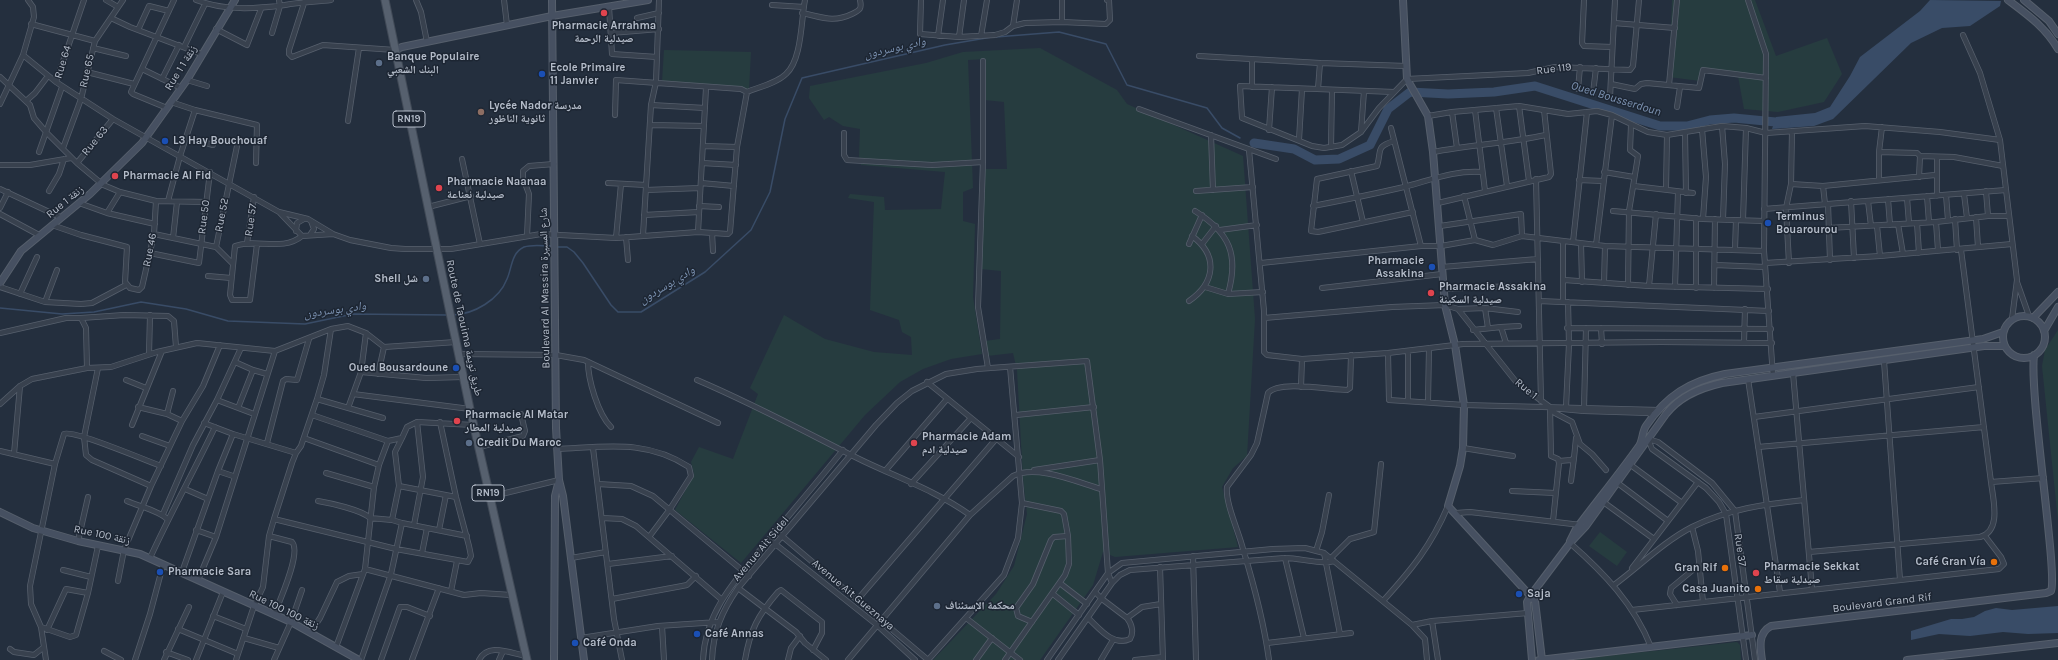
<!DOCTYPE html>
<meta charset="utf-8">
<style>
body{margin:0}
canvas{display:block;background:#242f3e}
</style>
<canvas width="2058" height="660"></canvas>
<script>
const c = document.querySelector('canvas').getContext('2d');
c.lineJoin = 'round';
function fill(path, color) { c.fillStyle = color; c.fill(path, 'evenodd'); }
function stroke(path, color, width, dash) { c.strokeStyle = color; c.lineWidth = width; c.lineCap = dash ? 'butt' : 'round'; c.setLineDash(dash || []); c.stroke(path); }
function label(font, color, halo, rows, align = 'center') {
  c.font = font + ' Karla,"Noto Naskh Arabic",sans-serif'; c.lineWidth = 3; c.setLineDash([]); c.textBaseline = 'middle'; c.strokeStyle = halo; c.fillStyle = color; for (const [text, x, y, turn = 0] of rows) {
    c.save(); c.translate(x, y); c.rotate((+turn || 0) * Math.PI / 180); c.textAlign = isNaN(turn) ? turn : align; if (halo) c.strokeText(text, 0, 0); c.fillText(text, 0, 0); c.restore();
  }
}
fill(new Path2D(`
 M1672 0H1755L1776 56 1827 38 1842 74 1824 102 1778 112 1744 109 1738 76 1704 71 1700 81 1669 77Z
 M1040 48 1117 90 1127 104 1243 156 1255 319 1247 456 1233 468 1222 487 1238 547 1115 557 1103 552 1093 585 1040 660H933L996 594 1014 566 1027 514 1023 479 1017 370 1013 353 987 356 985 341 1000 339 1001 271 981 269 985 169H1007L1004 102 985 100 986 59 968 60 973 188 963 192V221L975 224 973 297 982 354 951 359 923 369 900 382 865 415 741 563 675 510 694 474 691 462 699 447 733 459 758 394 750 388 784 315 825 339 874 352 912 355 911 337 902 332 899 320 870 310 874 202 848 198 850 194 884 197 885 210 941 209 945 172 861 165 859 156 860 129 843 126 829 117 824 120 809 98 810 86 926 63 963 52Z
 M664 50 751 52 749 89 662 82Z
 M2058 330V521L2042 366 2045 350Z
 M1600 532 1627 552 1617 566 1589 546Z
 M1737 642 1740 645 1741 660H1569Z`), '#263c3f');
fill(new Path2D(`
 M1930 0 2001 1 2000 6 1970 26 1942 28 1911 43 1833 119 1814 126 1772 129 1776 117 1815 113 1830 107 1850 76 1860 57 1920 11Z
 M2058 606V633L2028 634 2003 632 1970 636 1939 634 1911 640V631L1951 619H1962L1974 617 1985 611 1996 608 2012 610Z`), '#394c67');
stroke(new Path2D(`
 M996 37 1059 32 1106 44 1127 85 1207 108 1222 128 1240 138
 M556 247H567L574 252 583 263 611 305 618 312H641L705 272 751 230 770 192 785 119 802 78 945 45 992 37
 M0 308 62 314 94 312 141 302 186 309 228 321 305 324 353 314 447 315
 M453 315C474 314 499 300 507 279 512 268 511 253 524 247 533 244 543 246 552 246`), '#394c67', 1.5);
stroke(new Path2D(`
 M1254 143 1294 149 1315 160 1339 159 1370 145 1388 109 1410 92 1448 94 1494 92 1535 86 1660 126H1687L1710 120 1734 118 1786 123`), '#394c67', 9);
const street = new Path2D(`
 M84 0 56 82 113 119 279 212 308 219 333 234 350 240 391 248 405 249H451L541 234 616 238 698 232 728 234 730 232 737 147 747 92
 M106 0 118 7
 M196 0C225 11 255 9 285 5 300 2 316 2 331 0
 M305 0 289 50V54L292 57 323 45 395 50
 M416 0 421 12 427 42
 M504 0 507 25
 M921 0 920 34 959 37 995 35 1005 32 1013 26 1025 23 1062 22 1106 24 1110 20 1109 0H1107
 M1584 0 1582 43 1584 46 1612 47
 M1748 0 1766 54 1764 251 1773 376
 M772 5 804 7
 M609 7 612 54 657 57
 M802 13C822 17 833 23 852 14 860 10 862 9 860 0
 M111 18 130 27 201 54
 M637 18 659 13
 M1062 22V0
 M1614 23 1675 28
 M31 24 95 41
 M1013 26 1017 0
 M216 29 247 45 261 9
 M138 30 149 6 169 11
 M272 33 280 6 279 0
 M611 33 659 29
 M1963 35 1980 73 2000 140 2017 280 2012 319
 M938 36 943 0
 M981 36 987 0
 M959 37 964 0
 M184 47 205 4
 M93 48 126 56
 M23 55 34 17 33 7 28 0
 M1199 56 1320 63 1406 66
 M983 61V162L978 307 988 368
 M142 69 181 88
 M87 72 134 84
 M0 77 30 105 34 118 46 132 77 163 102 184
 M162 79 179 45
 M187 80 207 86
 M1611 84 1635 89 1641 84 1647 83 1699 88 1703 70 1766 78
 M1669 85 1677 0
 M1252 87V60
 M1318 89 1320 63
 M1578 89 1580 67
 M1394 92 1240 86 1242 118 1312 146 1324 148 1342 145 1361 132 1379 108 1407 79 1528 73 1555 67 1630 70 1633 66 1639 0
 M1593 93 1596 68
 M1610 97 1615 0
 M26 101 35 93 48 76
 M171 102 195 110 257 125 256 163
 M0 104 23 55 56 82
 M651 105 705 108
 M1519 106 1529 181
 M1677 107 1680 87
 M167 108 133 94 131 92 174 0
 M1496 108 1507 186
 M1139 109 1276 159
 M1475 110 1485 191
 M1452 112 1457 148
 M615 115 616 80 741 89 747 92C759 87 777 83 786 74 802 60 801 20 805 0
 M1428 116 1452 112 1519 106 1568 114 1597 111 1612 115 1648 132 1667 135 1722 126 1746 128 1766 133 1865 126 1940 132 2000 140
 M348 121 359 48
 M650 125 704 126
 M1722 126 1725 164 1723 219
 M1391 128 1421 246
 M1702 129 1706 177 1703 219
 M1269 130 1272 87
 M1361 132 1364 91
 M844 133V155L847 160 932 165 983 162
 M1685 133 1686 193
 M1211 135 1213 190
 M186 137 213 145
 M1299 140 1302 89
 M1394 141C1375 147 1382 150 1377 166L1317 179 1311 231 1318 232 1413 212
 M703 146 737 147
 M1331 147 1332 90
 M63 148 81 99 95 41 123 0
 M1249 150 1264 311V352L1267 355 1302 359 1301 387
 M39 152 62 87
 M1433 152C1471 145 1508 143 1546 135
 M1879 152 1917 153 1920 156 1919 177
 M1920 156 1954 157 2003 166
 M462 159 480 244
 M77 163 113 119
 M702 163 736 165
 M0 165H30L71 158
 M1351 171 1363 222
 M1604 172 1634 177
 M1536 179 1541 401
 M1879 179V152L1882 127
 M1579 180 1603 181
 M608 183 646 185
 M701 183 734 186
 M101 184 120 192 156 201 206 202
 M1791 184 1823 186 1935 175
 M1634 186 1693 193
 M1823 186 1825 204
 M0 189 60 217
 M1666 189 1667 135
 M646 190 700 188
 M49 191 59 174 64 159
 M1196 191 1253 187
 M1986 191 1988 216
 M120 192 107 213 155 224
 M1964 194 1967 218
 M1946 195 1948 220
 M1464 196 1475 240
 M1927 196 1929 222
 M1937 196V157
 M1907 198 1909 223
 M1888 199 1890 225
 M168 201 180 156 195 110
 M1851 201 1854 258
 M1868 201 1871 226
 M79 203 107 213
 M1438 203 1549 177 1551 174 1544 110
 M1828 204 1830 260
 M699 206 719 207
 M1313 206C1344 200 1374 194 1404 187 1431 180 1454 170 1482 172
 M428 207 471 196
 M0 208 8 192
 M1764 209 2006 190
 M1195 211C1230 233 1239 255 1228 294
 M1613 211 1703 219 1764 221
 M280 213 302 236 333 234
 M0 214 39 235
 M644 215 699 212
 M1976 217 1978 247
 M1955 219 1957 250
 M1743 220 1746 128
 M1936 222 1938 250
 M1917 223 1919 253
 M1898 224 1903 254
 M52 225 81 235 127 247 125 282 130 288 139 290 142 287 154 234 156 201
 M1440 226 1521 214 1522 236
 M1877 226 1880 256
 M1828 228 1936 222 1988 216H2009
 M1220 230 1257 225
 M296 231 297 223 304 219
 M698 232 706 88
 M712 233 713 251
 M154 234 216 247 233 264
 M310 235 314 229 311 221
 M643 235 651 105 656 82 659 0
 M527 236 529 194 523 178V171L529 166 554 164
 M626 237 628 260
 M173 238 177 202
 M616 238 621 184
 M1563 241V301
 M1573 242 1587 112
 M247 243 254 197
 M257 244 250 300H232L230 295 235 246C255 238 283 252 302 236
 M1189 244 1202 215
 M1202 244 1216 226
 M1581 244 1582 282
 M1596 245 1612 115
 M216 247 237 146
 M1735 249 1736 220
 M150 253 199 263 210 172
 M1261 263 1421 246H1441L1475 240 1493 245 1522 236 1605 246 1764 251
 M1765 263 1880 256 2012 244
 M1789 263 1786 208 1791 184 1792 131
 M1715 265 1765 267
 M1442 267 1538 259
 M208 276 231 278
 M1564 280 1649 286 1768 289
 M2017 282 2029 316
 M1604 283 1605 246
 M1628 285 1629 211 1638 156 1630 150 1631 125
 M1649 286 1656 214
 M0 287 45 302 81 304 92 303 126 285
 M1205 287 1228 294 1263 292
 M1675 287 1678 192
 M1322 288 1442 274
 M1696 288V218
 M1714 288 1715 219
 M1444 289 1514 286
 M20 294 37 257
 M1189 301C1215 283 1219 256 1192 236
 M1539 301 1769 311
 M45 302 57 270
 M1485 308 1488 328
 M1458 309 1485 308 1518 312
 M81 318 124 315 168 316 174 321 176 347
 M1264 318 1392 307 1445 305 1458 309 1517 383 1550 407 1555 413 1572 422 1580 444 1592 454 1606 470
 M1501 327 1519 326
 M1567 328 1771 329
 M1601 328 1602 344
 M1473 330 1501 327 1506 343
 M0 333 66 318H81L86 328 87 368
 M1744 342 1745 309
 M1388 353 1389 400 1464 405 1659 410
 M149 354 150 315
 M458 354 556 355 584 360 718 423
 M1302 359 1388 353 1463 344 1661 342 1772 343
 M1884 361 1900 580
 M235 362 253 370 267 374
 M588 362C588 380 598 414 611 427
 M98 368 84 437 86 455 92 460 151 486
 M361 372 426 378 463 377
 M1793 373 1812 589
 M378 374 384 347
 M1748 379 1780 592
 M126 380 146 388
 M697 380C749 402 800 429 851 455 890 475 934 489 970 515
 M927 382 1019 457
 M353 394 470 409
 M317 399 383 418
 M217 400 254 414
 M1408 401V351
 M1428 402 1429 348
 M0 404 20 386 32 379 87 368 111 367 157 352 197 343 275 351 331 329 348 326 366 333 384 347 456 342
 M138 407 167 414 182 421
 M1550 407 1551 456 1558 459 1559 463 1553 521
 M1566 407 1569 344 1568 302
 M238 408 253 370
 M348 408 361 372 366 333
 M1551 408 1584 411 1648 413 1654 416
 M1584 408 1586 328
 M167 414 173 391
 M312 415 388 441
 M1016 415 1094 407
 M1754 417 1979 387
 M204 423 233 434 296 453
 M132 425 162 351
 M142 436 170 446
 M304 438 379 465
 M267 443 283 381 286 379 297 380 309 339
 M479 447 523 436 525 431 521 414
 M1758 447 1984 427
 M593 448 614 619 622 660
 M1463 448 1513 456
 M557 449C606 447 646 439 689 467L691 476 670 509 649 537
 M0 451 55 464
 M14 454 20 386
 M1559 461 1571 460 1574 458 1576 438
 M1628 463 1682 503
 M1034 470 1100 460
 M218 471 233 476
 M885 471 947 399
 M326 473 374 487
 M1571 481 1574 458
 M1615 481 1668 521
 M1991 482 2044 478
 M598 484 631 486 653 496 749 576
 M911 484 971 418
 M399 486 456 497
 M185 489 208 499
 M1512 491 1555 493
 M489 497 559 480
 M127 501C138 506 160 511 167 519
 M318 501C330 503 362 510 370 518L392 520 402 523 467 536
 M1602 501 1654 539
 M1456 513 1470 512 1581 525
 M163 514 193 445 217 400 241 348
 M602 518 622 519 636 526 721 599
 M274 519 396 549 468 562 471 556 469 546 456 497 440 422
 M392 520 399 486 395 452 402 438
 M414 525 423 477 417 422
 M1692 527 1698 551 1703 602
 M196 530 216 537
 M439 530 446 495
 M776 531 928 660
 M269 536 292 542C302 552 279 602 274 615
 M769 539 877 625 915 660
 M78 541 88 497
 M1570 543C1604 573 1634 604 1651 647
 M1316 551 1322 532 1329 495
 M1809 552 1980 537C2002 531 1993 499 1991 482L1961 250
 M422 553 427 528
 M1324 553 1340 634
 M1193 556 1196 660
 M150 558C170 514 194 471 215 427
 M571 558 606 552
 M1285 558 1304 638
 M1331 558 1350 539 1374 532 1381 464
 M608 564 672 556
 M1160 567 1163 660
 M1632 568 1698 482
 M365 569 464 595 481 593 511 595
 M63 570 91 577
 M182 572 218 471 233 434
 M198 580 216 537 275 351
 M118 581 124 550 151 486 182 421 203 386 220 345
 M1061 584 1087 604
 M1614 585C1640 566 1663 542 1692 527 1728 509 1765 504 1804 500
 M738 588 796 632 805 643 826 660
 M451 591 457 561
 M1095 592 1102 599 1127 618
 M1053 594 1079 615
 M612 599 682 586 687 585 696 576
 M858 599 996 439
 M1383 601C1412 569 1431 546 1448 506
 M1677 605 1670 594 1671 588 1700 564
 M1632 610 1999 569 2004 564 2001 557 1985 536
 M213 616 246 629
 M966 618 1020 660
 M1088 618C1099 628 1113 647 1130 639 1134 633 1132 624 1127 618L1142 607 1161 604
 M1432 621 1438 660
 M1032 622 1018 616 1016 608 1033 584 1051 540 1054 537 1068 536
 M1412 625 1432 621 1528 613
 M662 626 664 660
 M41 627 70 637 76 635 88 593 98 546
 M178 629 238 654
 M47 630 66 589 88 593
 M310 633 320 618 337 582 349 576 363 574
 M244 638 279 648
 M581 638 658 626 718 622
 M1267 643 1351 633
 M336 647 365 569 374 487 379 465 388 441 402 438 407 427 417 422 473 425
 M10 649 14 652 34 655 44 647
 M104 651 121 660
 M166 652 188 660
 M46 660 41 627 31 604 30 586 55 464 64 434C72 429 147 461 161 466
 M135 660 150 614 163 565
 M164 660 189 607
 M196 660 223 592
 M236 660 254 606 263 587 269 536 274 519 292 463 296 453 301 446 317 399 324 375 331 329
 M274 660 291 622 302 590
 M361 660 391 574 402 523
 M381 660 400 607H407L430 616
 M412 660 439 588
 M479 660C488 642 510 653 526 656
 M499 660 503 651
 M703 660C705 609 740 575 771 537 795 508 819 480 843 450
 M712 660C713 632 722 611 738 588L876 425 897 403 912 391 946 374 977 369 1087 361 1100 460 1108 573 1112 583
 M745 660C750 630 758 615 778 592L781 590 822 622V633L813 650
 M788 660 791 648 800 636
 M848 660 970 515 1013 476C1036 464 1077 482 1101 489
 M928 660 1004 575 1018 538 1022 503 1010 367
 M976 660 992 638
 M1005 660 1065 575 1069 564 1068 536 1064 514 1061 511 1022 503
 M1047 660 1108 573 1122 563 1273 549 1305 548 1324 553 1412 625 1425 639 1427 660
 M1058 660 1112 583 1120 575 1130 570 1285 558C1301 558 1320 565 1334 561
 M1101 660 1113 640
 M1135 660 1163 657
 M1269 660C1264 623 1254 585 1243 549 1239 532 1225 503 1227 487L1251 455 1257 443 1268 393C1280 380 1330 390 1347 390L1350 388 1351 355
 M1746 660 1726 514 1719 502 1706 488 1652 449 1648 439 1658 442 1712 483 1735 511 1755 660`);
const secondary = new Path2D(`
 M552 0 556 428 559 480 555 496 554 660
 M1403 0 1407 79 1428 116 1433 152 1445 305 1455 345 1464 405 1463 448 1460 466 1448 506 1535 601 1542 660
 M2008 0C2028 15 2045 27 2058 49
 M2024 0 2049 21 2058 34
 M395 50 402 47 552 16 648 0
 M0 283 21 251 90 194 142 143 187 80 235 0
 M2003 337a21 21 0 1 1 42 0a21 21 0 1 1-42 0Z
 M2033 318 2058 292
 M2044 331 2058 307
 M559 480 563 496 584 660
 M0 512 33 528 78 541 140 554 291 622 359 660
 M1570 541 1576 529C1597 501 1619 474 1639 446 1643 440 1642 432 1646 426 1666 396 1690 381 1725 374L1983 339 2003 332
 M1532 660 1527 602 1531 595 1570 543 1586 526 1666 414C1680 396 1700 388 1722 383L1984 346H2005
 M1539 660 1752 635
 M1762 660C1760 647 1758 633 1771 626L2046 593 2051 591C2058 574 2029 395 2034 355
 M1907 660 2058 643`);
const primary = new Path2D(`
 M385 0 470 409 527 660`);
stroke(street, '#565f6c', 6);
stroke(secondary, '#565f6c', 8);
stroke(primary, '#414a57', 9);
stroke(street, '#38414e', 4.5);
stroke(secondary, '#465061', 6);
stroke(primary, '#56606e', 7);
for (const [x, y, r, color] of [
 [604,13,4,"#e0444e"],
 [379,63,4,"#5c6f8a"],
 [542,74,4,"#1a4fb4"],
 [481,112,4,"#8d6e63"],
 [165,141,4,"#1a4fb4"],
 [115,176,4,"#e0444e"],
 [439,188,4,"#e0444e"],
 [1768,223,4,"#1a4fb4"],
 [1432,267,4,"#1a4fb4"],
 [426,279,4,"#5c6f8a"],
 [1431,293,4,"#e0444e"],
 [456,368,4,"#1a4fb4"],
 [457,421,4,"#e0444e"],
 [469,443,4,"#5c6f8a"],
 [914,443,4,"#e0444e"],
 [1994,562,4,"#e8710a"],
 [1725,568,4,"#e8710a"],
 [160,572,4,"#1a4fb4"],
 [1756,573,4,"#e0444e"],
 [1758,589,4,"#e8710a"],
 [1519,594,4,"#1a4fb4"],
 [937,606,4,"#5c6f8a"],
 [697,634,4,"#1a4fb4"],
 [575,643,4,"#1a4fb4"]
]) { const dot = new Path2D(); dot.arc(x, y, r, 0, 2 * Math.PI); c.fillStyle = color; c.fill(dot); stroke(dot, '#1d2633', 1.5); }
for (const [x, y, w] of [
 [409,119,32],
 [488,493,32]
]) { const box = new Path2D(); box.roundRect(x - w / 2, y - 8, w, 16, 3); c.fillStyle = '#1d2633'; c.fill(box); stroke(box, '#b4bcc9', 1); }
label('bold 10px', '#b4bcc9', null, [
 ["RN19",409,119],
 ["RN19",488,493]
]);
label('bold 11px', '#b4bcc9', '#1d2633', [
 ["Pharmacie Arrahma",604,26,"center"],
 ["صيدلية الرحمة",604,39,"center"],
 ["Banque Populaire",387,57],
 ["البنك الشعبي",387,70],
 ["Ecole Primaire",550,68],
 ["11 Janvier",550,81],
 ["Lycée Nador مدرسة",489,106],
 ["ثانوية الناظور",489,119],
 ["L3 Hay Bouchouaf",173,141],
 ["Pharmacie Al Fid",123,176],
 ["Pharmacie Naanaa",447,182],
 ["صيدلية نعناعة",447,195],
 ["Terminus",1776,217],
 ["Bouarourou",1776,230],
 ["Pharmacie",1424,261,"right"],
 ["Assakina",1424,274,"right"],
 ["Shell شل",418,279,"right"],
 ["Pharmacie Assakina",1439,287],
 ["صيدلية السكينة",1439,300],
 ["Oued Bousardoune",448,368,"right"],
 ["Pharmacie Al Matar",465,415],
 ["صيدلية المطار",465,428],
 ["Pharmacie Adam",922,437],
 ["صيدلية ادم",922,450],
 ["Credit Du Maroc",477,443],
 ["Café Gran Vía",1986,562,"right"],
 ["Pharmacie Sekkat",1764,567],
 ["صيدلية سقاط",1764,580],
 ["Gran Rif",1717,568,"right"],
 ["Pharmacie Sara",168,572],
 ["Casa Juanito",1750,589,"right"],
 ["Saja",1527,594],
 ["محكمة الإستئناف",945,606],
 ["Café Annas",705,634],
 ["Café Onda",583,643]
], 'left');
label('11px', '#b4bcc9', '#1d2633', [
 ["Rue 64",63,62,-73],
 ["Rue 1 زنقة 1",181,68,-58],
 ["Rue 119",1554,69,-7],
 ["Rue 65",87,71,-77],
 ["Rue 63",95,141,-51],
 ["Rue زنقة 1",65,202,-39],
 ["Rue 52",222,215,-79],
 ["Rue 50",204,217,-83],
 ["Rue 57",251,220,-82],
 ["Rue 46",150,250,-79],
 ["Boulevard Al Massira شارع المسيرة",545,288,-91],
 ["Route de Taouima طريق تويمة",464,328,78],
 ["Rue 1",1526,389,40],
 ["Rue 100 زنقة",102,535,12],
 ["Avenue Ait Sidel",761,549,-50],
 ["Rue 37",1740,550,82],
 ["Avenue Ait Gueznaya",853,595,40],
 ["Boulevard Grand Rif",1882,603,-7],
 ["Rue 100 زنقة 100",284,610,26]
]);
label('italic 12px', '#7c92b1', '#1d2633', [
 ["وادي بوسردون",895,48,-13],
 ["Oued Bousserdoun",1616,99,17],
 ["وادي بوسردون",667,285,-31],
 ["وادي بوسردون",335,310,-8]
]);
</script>
